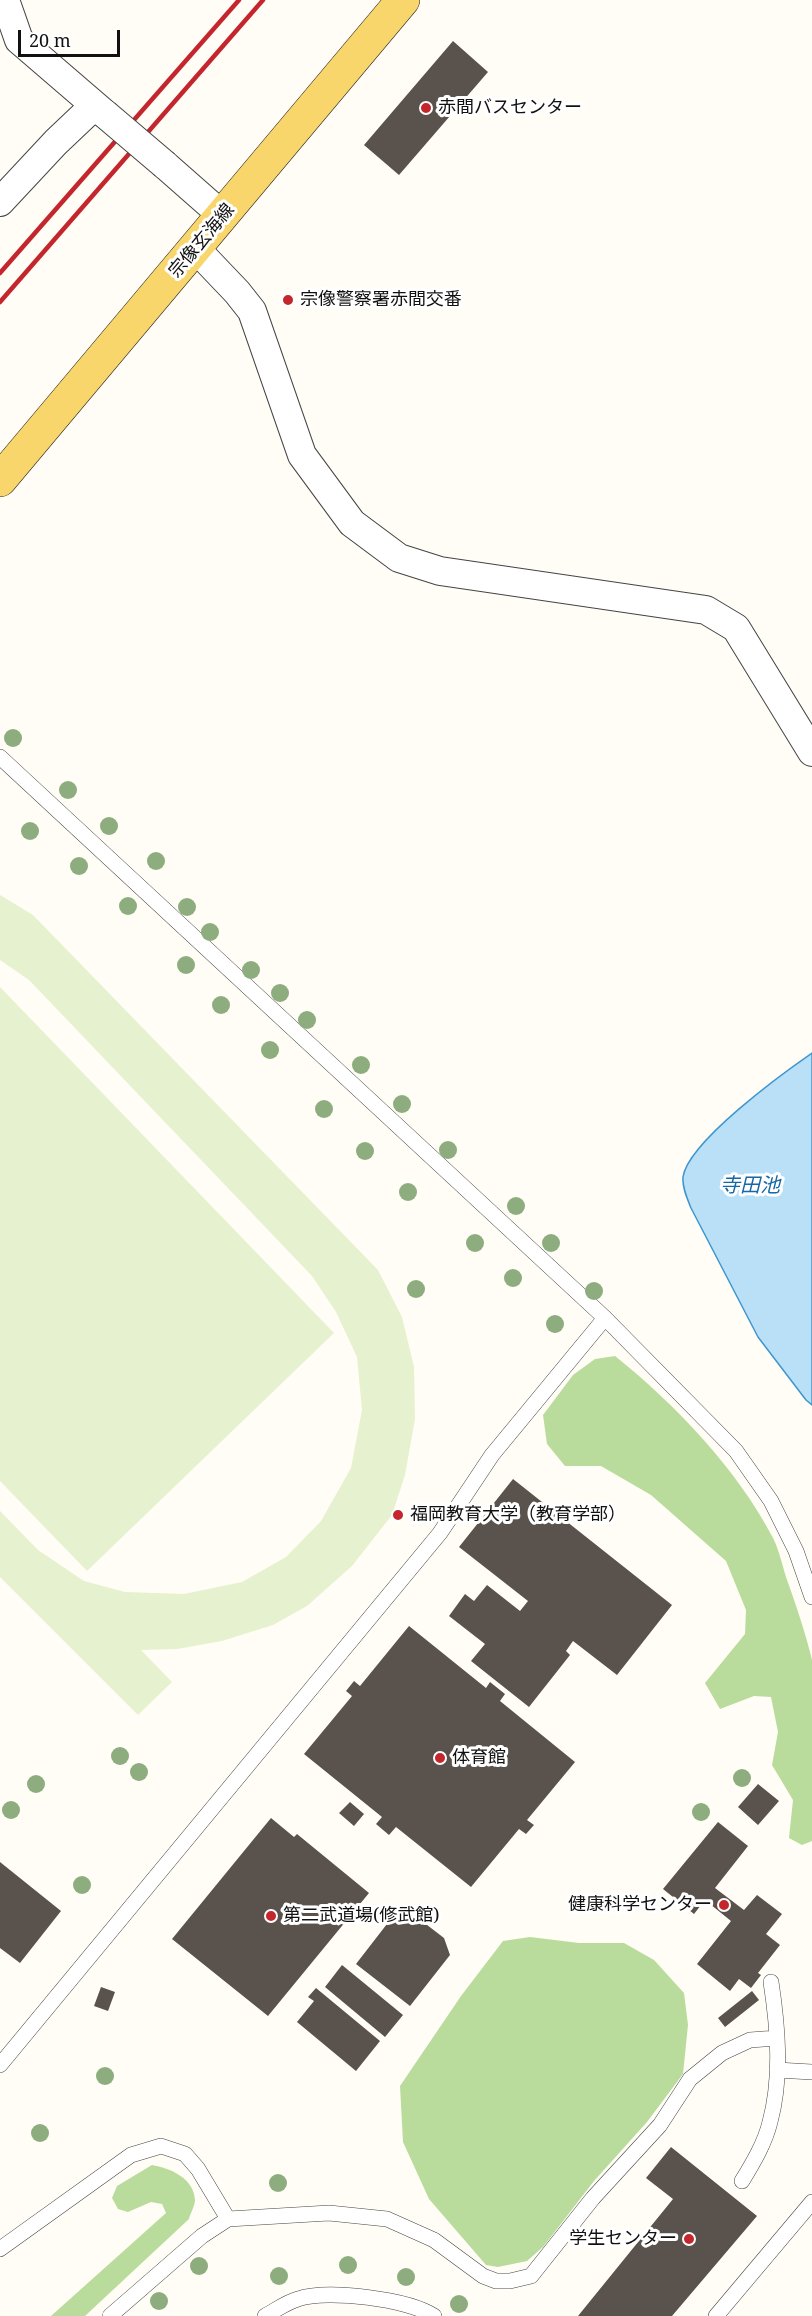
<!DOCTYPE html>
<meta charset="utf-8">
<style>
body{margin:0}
#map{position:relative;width:812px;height:2316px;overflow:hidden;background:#fffdf5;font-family:"Noto Serif",serif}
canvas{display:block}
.scale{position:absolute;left:18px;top:30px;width:102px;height:27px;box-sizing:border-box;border:3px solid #111;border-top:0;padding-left:8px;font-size:18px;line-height:21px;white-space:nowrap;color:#111;-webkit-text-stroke:4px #fff;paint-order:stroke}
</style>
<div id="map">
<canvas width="812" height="2316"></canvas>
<div class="scale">20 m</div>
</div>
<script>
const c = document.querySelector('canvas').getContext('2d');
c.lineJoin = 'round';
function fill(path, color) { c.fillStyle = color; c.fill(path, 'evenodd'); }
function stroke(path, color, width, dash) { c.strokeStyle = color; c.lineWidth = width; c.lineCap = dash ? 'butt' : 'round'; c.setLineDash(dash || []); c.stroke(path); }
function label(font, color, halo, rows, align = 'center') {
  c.font = font + ' "Noto Serif","Noto Sans JP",serif'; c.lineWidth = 6; c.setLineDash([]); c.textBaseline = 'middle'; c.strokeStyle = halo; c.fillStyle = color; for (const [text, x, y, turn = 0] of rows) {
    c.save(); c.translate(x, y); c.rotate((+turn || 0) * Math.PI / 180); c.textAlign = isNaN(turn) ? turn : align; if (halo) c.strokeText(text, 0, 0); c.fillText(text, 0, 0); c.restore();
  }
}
fill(new Path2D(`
 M615 1356C675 1404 738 1470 773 1538 779 1550 782 1564 786 1577 796 1605 805 1631 812 1660V1841L802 1845 789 1838 793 1800 772 1765 778 1732 771 1697 754 1696 720 1709 705 1683 745 1634 746 1610 726 1561 651 1495 601 1466H565L547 1444 543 1415 573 1375 595 1359Z
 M530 1937 579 1943H624L654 1960 684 1993 688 2025 683 2074 647 2122 594 2181 543 2247 527 2261 498 2267 486 2265 429 2199 403 2142 400 2086 461 1996 503 1941Z
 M152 2165C170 2168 194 2178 195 2200 195 2206 190 2214 189 2219L85 2316H51L166 2213 162 2204 151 2202 128 2212 118 2209 112 2198 117 2186Z`), '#b9dc9c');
fill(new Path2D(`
 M0 895 33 915 378 1270 402 1317 414 1367 415 1419 405 1475 392 1515 352 1566 307 1606 273 1625 222 1641 177 1649 141 1650 172 1682 138 1715 0 1577V1511L38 1550 84 1581 125 1592 184 1594 242 1582 286 1557 321 1521 351 1468 362 1410 357 1357 336 1312 312 1276 29 980 0 960Z
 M0 987 334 1333 87 1571 0 1481Z`), '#e6f2cf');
const water = new Path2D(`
 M812 1053V1405L806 1400 758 1337 691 1208C687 1198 682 1187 683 1177 688 1142 783 1073 812 1053Z`);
fill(water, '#b9e0f7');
stroke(water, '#3f96cf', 1.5);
fill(new Path2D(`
 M453 41 488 72 399 175 364 145Z
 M513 1479 672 1605 617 1675 573 1641 566 1651 570 1655 529 1707 471 1661 485 1644 449 1616 465 1594 474 1601 487 1585 520 1611 528 1601 459 1547Z
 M409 1626 486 1688 490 1682 505 1694 500 1701 575 1762 527 1820 534 1825 526 1834 519 1829 471 1887 396 1827 389 1835 376 1824 382 1817 304 1754 352 1696 346 1691 354 1681 360 1686Z
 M758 1784 779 1801 758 1825 738 1807Z
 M350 1802 364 1814 354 1826 339 1813Z
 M271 1818 294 1837 297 1834 369 1893 268 2016 172 1939Z
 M718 1822 748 1846 715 1888 744 1910 757 1895 782 1914 766 1934 780 1945 758 1973 761 1975 751 1988 739 1979 730 1991 697 1964 731 1921 705 1900 694 1914 663 1889Z
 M0 1862 61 1911 20 1963 0 1948Z
 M397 1911 413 1924 418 1918 444 1938 450 1955 410 2006 356 1964Z
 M342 1965 403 2015 385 2037 325 1987Z
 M101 1987 115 1992 108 2011 94 2006Z
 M316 1988 380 2041 356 2071 297 2022 314 2001 308 1997Z
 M752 1991 759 2000 725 2027 718 2018Z
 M671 2147 757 2216 672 2316H578L673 2199 646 2178Z`), '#5a524d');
const service = new Path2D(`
 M0 757 605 1318 736 1451 771 1501 796 1551 812 1597
 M0 2065 440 1533 492 1455 605 1318
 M777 2070 812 2072
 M742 2181C753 2163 765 2143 770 2122 782 2077 778 2028 771 1982
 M0 2249 131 2155 161 2146 185 2154 198 2169 228 2219
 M110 2316 202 2236 228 2219 329 2213 387 2219 434 2240 483 2276 496 2281H510L531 2276 593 2198 660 2125 690 2079 722 2053 750 2040 777 2038
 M265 2316C276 2310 287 2302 298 2299 328 2289 408 2299 434 2316
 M716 2316 812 2202`);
const minor = new Path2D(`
 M5 0 19 40 105 114
 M165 165 223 216
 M0 202 56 142 94 106
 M195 248 237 292 252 311 302 455 352 523 399 558 440 571 706 610 736 628 812 752`);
const primary = new Path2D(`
 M0 480 403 0`);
stroke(service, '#444', 16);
stroke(minor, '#444', 30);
stroke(primary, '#222', 34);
stroke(service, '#fff', 15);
stroke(minor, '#fff', 28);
stroke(primary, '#f9d66b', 33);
stroke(new Path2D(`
 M0 273 239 0
 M0 302 263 0`), '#c4262e', 4.5);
const minorBridge = new Path2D(`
 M105 114 165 165`);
stroke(minorBridge, '#444', 30, []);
stroke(minorBridge, '#fff', 28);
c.fillStyle = '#8dad7f';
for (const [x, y] of [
 [13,738],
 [68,790],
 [109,826],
 [30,831],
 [156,861],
 [79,866],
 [128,906],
 [187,907],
 [210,932],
 [186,965],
 [251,970],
 [280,993],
 [221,1005],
 [307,1020],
 [270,1050],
 [361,1065],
 [402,1104],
 [324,1109],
 [448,1150],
 [365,1151],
 [408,1192],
 [516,1206],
 [475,1243],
 [551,1243],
 [513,1278],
 [416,1289],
 [594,1291],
 [555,1324],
 [120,1756],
 [139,1772],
 [742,1778],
 [36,1784],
 [11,1810],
 [701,1812],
 [82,1885],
 [105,2076],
 [40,2133],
 [278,2183],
 [348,2265],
 [199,2266],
 [279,2276],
 [406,2277],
 [159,2301],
 [459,2304]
]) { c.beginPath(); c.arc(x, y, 9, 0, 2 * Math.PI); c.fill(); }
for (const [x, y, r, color] of [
 [426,108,6,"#c4262e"],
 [288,300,6,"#c4262e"],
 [398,1515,6,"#c4262e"],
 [440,1758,6,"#c4262e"],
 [724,1905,6,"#c4262e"],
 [271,1916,6,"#c4262e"],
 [689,2239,6,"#c4262e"]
]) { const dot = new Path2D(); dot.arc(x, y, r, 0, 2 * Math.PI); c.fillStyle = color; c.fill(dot); stroke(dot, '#fff', 2); }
label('18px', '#111', '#fff', [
 ["赤間バスセンター",438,108],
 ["宗像警察署赤間交番",300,300],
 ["福岡教育大学（教育学部）",410,1515],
 ["体育館",452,1758],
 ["健康科学センター",712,1905,"right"],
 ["第二武道場(修武館)",283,1916],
 ["学生センター",677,2239,"right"]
], 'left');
label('18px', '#111', '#fff', [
 ["宗像玄海線",202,241,-50]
]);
label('italic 20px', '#1768a6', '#fff', [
 ["寺田池",750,1186]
]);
</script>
